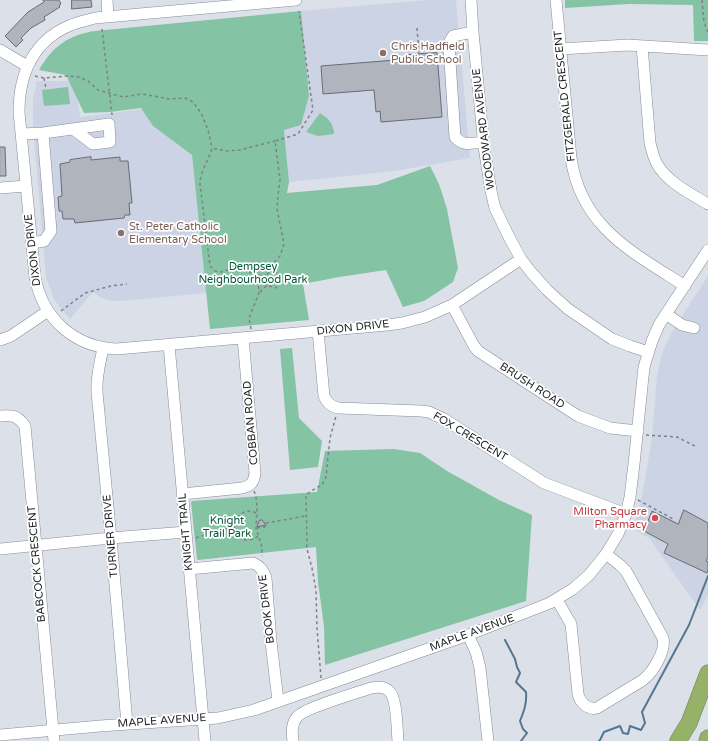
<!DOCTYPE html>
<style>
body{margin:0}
canvas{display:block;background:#dbe0e9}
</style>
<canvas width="708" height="741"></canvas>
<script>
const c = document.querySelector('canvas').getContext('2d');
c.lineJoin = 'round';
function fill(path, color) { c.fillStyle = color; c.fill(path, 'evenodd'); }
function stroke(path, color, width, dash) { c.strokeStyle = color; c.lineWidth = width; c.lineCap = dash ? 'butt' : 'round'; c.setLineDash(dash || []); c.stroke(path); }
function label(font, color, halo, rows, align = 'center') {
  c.font = font + ' "Varela Round",sans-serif'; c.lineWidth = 3.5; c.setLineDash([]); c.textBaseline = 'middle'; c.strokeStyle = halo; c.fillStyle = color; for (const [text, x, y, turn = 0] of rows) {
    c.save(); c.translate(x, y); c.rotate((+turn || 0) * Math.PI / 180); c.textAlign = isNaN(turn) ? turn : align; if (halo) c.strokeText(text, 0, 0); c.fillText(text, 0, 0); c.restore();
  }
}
fill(new Path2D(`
 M427 0H456L470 158 394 171 289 182 284 129 301 125 309 96 301 11Z
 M37 81H75L80 117 143 109 153 126 192 155 207 293 121 301H112L102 298 93 292 70 319 63 311 54 299 46 277 33 126V100Z
 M708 276V595L700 610 649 538 633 529 641 501 646 474 652 437 657 377 660 362 663 351 673 330Z`), '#ccd3e4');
fill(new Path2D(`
 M565 0H708V41H694L693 5 629 4 565 8Z
 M301 11 309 96 301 125 284 130 289 182 287 193 377 185 430 166 439 184 447 209 458 268 453 282 424 301 403 307 386 270 339 277 303 284 309 320 210 329 192 155 153 126 141 108 110 112 84 113 66 75 39 70C52 47 68 35 95 31Z
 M68 87 70 104 44 106 42 90Z
 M320 113C328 118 334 124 334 134L318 136 306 132Z
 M292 348 299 418 322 441 318 467 290 470 280 349Z
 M394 449 420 453 447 471 499 500 532 515 526 601 325 665 324 626 318 582 316 547 198 560 197 559 191 502 192 501 317 492 325 451Z`), '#84c3a3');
stroke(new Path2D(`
 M505 640 515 659 517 667 520 673 516 682 526 692C527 703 524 711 520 721L523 729 527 733 521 741
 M599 741 600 740 604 732 620 726 623 733 628 734 630 726 641 730 645 723 642 712 689 625 708 576`), '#527893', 2);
const building = new Path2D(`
 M43 0H59L61 4 59 6 60 7 44 17 45 20 31 28 21 38 23 40 16 47 5 36 28 12 44 2Z
 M72 0H91L92 7 72 9Z
 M437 53 442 117 381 122 380 111 376 112 374 90 323 94 321 66 408 59V55Z
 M0 147H5L6 176H0Z
 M91 157V160L120 157V161H128L132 203H129L130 215H125L124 218 75 223 74 219H63L62 211H59L58 197 62 196 60 164 70 162V160Z
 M684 510 708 523V557L706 561 708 562V570L707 573 664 553 668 544 644 531 652 511 678 524Z
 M262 520 266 525 257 527 259 521Z`);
fill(building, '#b0b4bd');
stroke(building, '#686c74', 1);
const minor = new Path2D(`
 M107 0 108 17
 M296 0 95 18C87 20 79 22 71 25 34 40 19 73 19 112L35 277C43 319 74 347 117 349L387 325 402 323 425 317 452 305 521 259
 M471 0 473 32 484 147 491 191 495 208 509 237 521 259 530 271 547 290 568 309 612 339 630 346 648 352
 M556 0 571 158C581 227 632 252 685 286
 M473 32 453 36 450 41 449 46 455 137C464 147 471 143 484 142
 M642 46 650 143C652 150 653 157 657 164 667 182 691 194 708 204
 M560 49 628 45 708 50
 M0 50 27 66
 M21 134 43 133 109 124 110 142 93 144 73 129
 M0 188 26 186
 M32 243 44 241 51 231 43 133
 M452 305 474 346 478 351 484 355 578 416 610 428 638 431
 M666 314 682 325 694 328
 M318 331 324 396C327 403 331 407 339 408L421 411 429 412 444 419 544 483 626 514
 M0 340 11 336 48 311
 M169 345 205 741
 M103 348C100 363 96 377 97 392L112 549 127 724
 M0 416C12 415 17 415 25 426L54 741
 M182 494 242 488C251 486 254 482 255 473L243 338
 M0 549 111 538 186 532
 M189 569 253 563C260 566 263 570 266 578L271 642 278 701
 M557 600 571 624 578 694C580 703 588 710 597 708L643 680C653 672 666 651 663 638L626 571 620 565 606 554
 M468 635 476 652 480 668 488 741
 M0 735 100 726 218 718 254 710 468 635 550 603 573 589 589 575 606 554 618 534 626 514 630 497 634 464 644 367 652 341 659 325 666 314 708 250
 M293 741C292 733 291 724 297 717 304 708 357 693 371 688 377 687 384 686 389 691 397 697 397 730 398 741`);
const highway = new Path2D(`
 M678 741 689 723 708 673
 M707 741 708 738`);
stroke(minor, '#878c94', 12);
stroke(highway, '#6b7e4e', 17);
stroke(new Path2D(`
 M702 0 704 22 708 33
 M417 28 419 53
 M102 29 112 115
 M35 76 44 78 66 76 79 77 88 81 98 90 123 97 142 94 170 99 185 98 193 102 201 113 208 130 212 148
 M44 78 46 88
 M248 265 250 272 253 276H258L266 275
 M264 266 248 265 236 267 221 272 215 271 210 266 200 184C200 171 209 160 212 148L226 151 240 150 275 141
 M267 285 264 281C266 275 267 273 273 271
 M260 292 267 285 275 288 278 286 280 277 278 274 273 271 274 263
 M61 311 85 293 111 286 127 284
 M251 329 249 318 259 293 258 276 264 266 274 263 280 256 284 244 277 209 278 195 280 180 275 141 298 134 313 110 299 11
 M646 435 677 437 695 446
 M254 491 256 496 257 508 256 528 262 547V556
 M638 500 675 520
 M256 513C254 512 252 511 250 511 239 511 231 523 236 533 237 535 241 538 243 540 250 540 254 540 259 535
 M257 528 265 527 266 523 306 516
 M196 538 217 531 234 527
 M321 678 317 628 316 590 312 568 307 549 306 495 311 491 322 485 326 477 330 438 336 416`), '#7e8187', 1.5, [3, 3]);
stroke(minor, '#fff', 11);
stroke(highway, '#96b268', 16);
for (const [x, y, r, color] of [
 [383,53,4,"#8d6e63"],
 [121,233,4,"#8d6e63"],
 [655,518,4,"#e0444e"]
]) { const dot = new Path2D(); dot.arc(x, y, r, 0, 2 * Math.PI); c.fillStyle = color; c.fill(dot); stroke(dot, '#fff', 1.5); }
label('11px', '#785e54', '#fff', [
 ["Chris Hadfield",391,47],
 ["Public School",391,60],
 ["St. Peter Catholic",129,227],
 ["Elementary School",129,240]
], 'left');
label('11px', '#1a1c1f', '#fff', [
 ["FITZGERALD CRESCENT",565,96,-96],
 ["WOODWARD AVENUE",484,129,-97],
 ["DIXON DRIVE",33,250,-97],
 ["DIXON DRIVE",353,328,-6],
 ["BRUSH ROAD",532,386,33],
 ["COBBAN ROAD",251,423,-95],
 ["FOX CRESCENT",470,437,31],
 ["KNIGHT TRAIL",186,532,-95],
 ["TURNER DRIVE",111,536,-95],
 ["BABCOCK CRESCENT",37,564,-95],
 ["BOOK DRIVE",267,609,-97],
 ["MAPLE AVENUE",472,633,-20],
 ["MAPLE AVENUE",162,721,-4]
]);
label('11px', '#025739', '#fff', [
 ["Dempsey",253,267],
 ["Neighbourhood Park",253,280],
 ["Knight",227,521],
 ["Trail Park",227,534]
]);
label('11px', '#be3a42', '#fff', [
 ["MIlton Square",647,512],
 ["Pharmacy",647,525]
], 'right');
</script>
